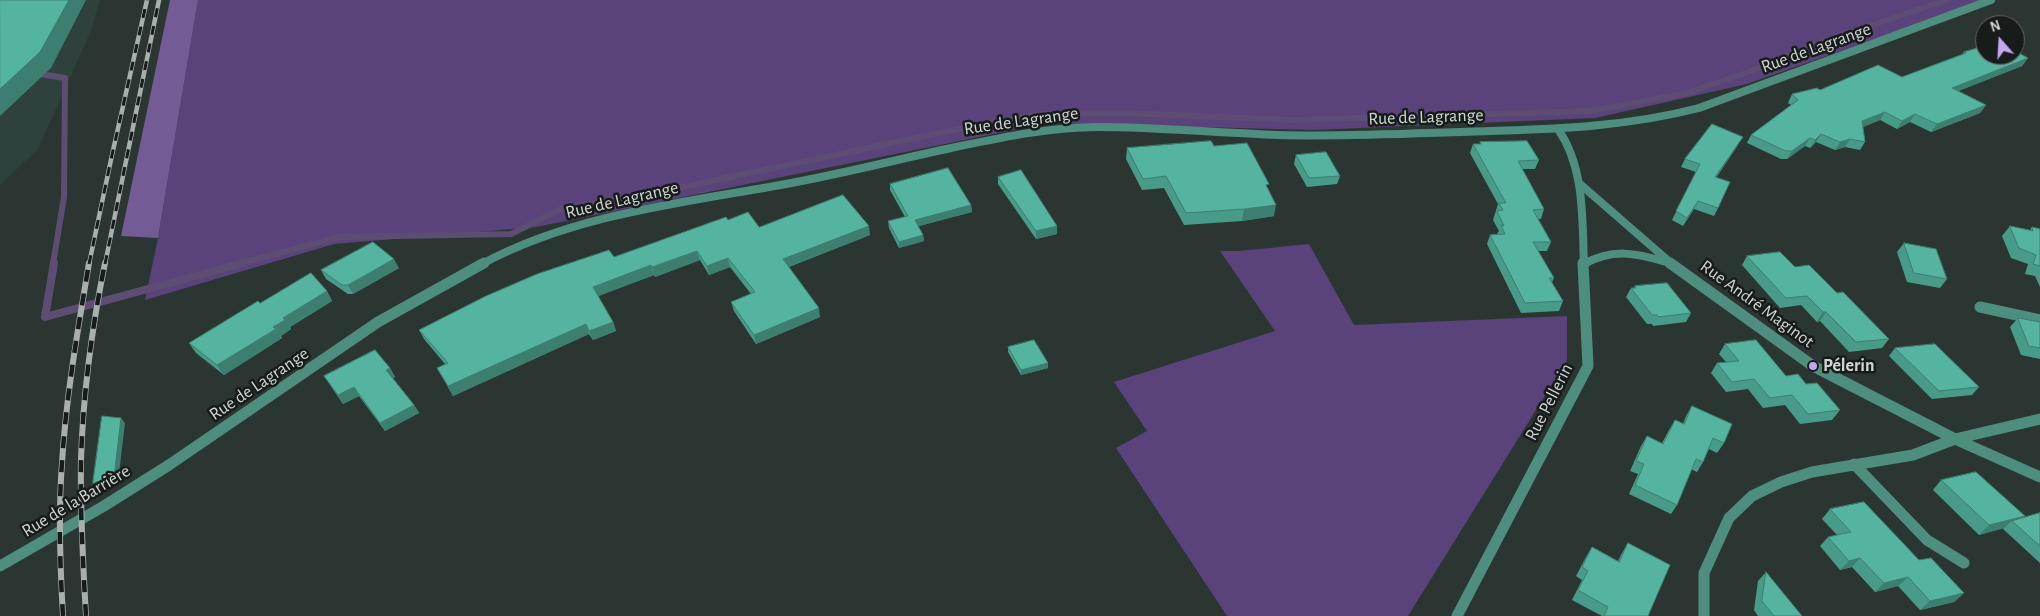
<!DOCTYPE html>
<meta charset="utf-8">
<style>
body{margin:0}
#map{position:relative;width:2040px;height:616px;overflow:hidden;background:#2b3633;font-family:"Alegreya Sans",sans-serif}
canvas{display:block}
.north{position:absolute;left:1975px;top:15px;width:50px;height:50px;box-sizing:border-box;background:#171c1b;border:1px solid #616665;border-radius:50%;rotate:341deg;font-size:14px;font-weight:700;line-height:20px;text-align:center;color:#cfd6d4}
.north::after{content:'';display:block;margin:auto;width:18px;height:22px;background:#c4a7f1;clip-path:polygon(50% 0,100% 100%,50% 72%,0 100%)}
</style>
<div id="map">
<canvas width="2040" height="616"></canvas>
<div class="north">N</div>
</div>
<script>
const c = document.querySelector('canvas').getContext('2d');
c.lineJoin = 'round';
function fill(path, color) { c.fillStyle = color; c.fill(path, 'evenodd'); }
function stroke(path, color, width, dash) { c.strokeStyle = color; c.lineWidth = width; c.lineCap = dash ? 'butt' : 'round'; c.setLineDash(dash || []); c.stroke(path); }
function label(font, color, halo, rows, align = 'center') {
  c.font = font + ' "Alegreya Sans",sans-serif'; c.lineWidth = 5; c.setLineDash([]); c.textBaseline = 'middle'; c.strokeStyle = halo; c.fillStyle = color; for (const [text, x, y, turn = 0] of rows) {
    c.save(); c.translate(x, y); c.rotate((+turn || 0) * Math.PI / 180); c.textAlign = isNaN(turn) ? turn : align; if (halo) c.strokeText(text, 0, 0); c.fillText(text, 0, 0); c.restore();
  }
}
fill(new Path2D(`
 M0 0H100L90 33 38 149 0 185Z`), '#2e413c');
fill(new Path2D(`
 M198 0H1986L1747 84 1595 118 1313 130 1048 123 536 227 334 244 145 300 158 238Z
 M1309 244 1354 325 1567 316V360L1408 616H1227L1116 448 1147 431 1114 382 1275 331 1220 251H1239Z`), '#5a427a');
fill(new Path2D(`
 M170 0H198L158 238 121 236Z`), '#735b96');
stroke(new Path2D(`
 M34 73 65 78 64 197 53 264
 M238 264 339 237 511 234 561 209 683 187 982 124 1042 114 1124 113 1293 120 1589 111 1684 94 1746 73 1819 43 1947 0`), '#5d4d72', 6);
stroke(new Path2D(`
 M54 263 45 317 243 263`), '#5d4d72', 8);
stroke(new Path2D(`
 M1558 129C1585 168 1582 219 1584 264
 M1580 184 1672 264
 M1584 264C1613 248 1636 253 1666 262`), '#4e8e7f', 8);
stroke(new Path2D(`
 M1670 263 1813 366 1955 439 2040 477
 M1980 307 2040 320
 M1854 464 1927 540 1964 563
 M1457 616 1588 366 1583 263
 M1704 616V573L1729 518 1752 496 1781 482 1812 472 1913 455 1955 439 2040 419`), '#4e8e7f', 11);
stroke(new Path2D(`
 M482 264C569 217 672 204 769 187 830 177 890 161 951 148 999 138 1049 127 1098 127 1158 127 1218 133 1278 135 1349 137 1419 133 1490 131 1561 129 1629 126 1699 108L1991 0`), '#4e8e7f', 8);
stroke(new Path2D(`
 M0 566 104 506 169 465 378 322 484 263`), '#4e8e7f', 11);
const railFar1 = new Path2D(`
 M89 264 112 155 147 0
 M105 264 159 0`);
const rail = new Path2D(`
 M63 616C60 565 58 514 62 463 66 396 78 329 89 263
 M86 616C83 564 80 512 81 460 83 394 92 327 105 263`);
stroke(railFar1, '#a8b0ae', 4.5);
stroke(rail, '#a8b0ae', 6);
stroke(railFar1, '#171c1b', 3, [9]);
stroke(rail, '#171c1b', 4.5, [12]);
fill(new Path2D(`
 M1964 52 2028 58 2022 66 1958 91 1986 105 1980 113 1931 132 1910 122 1897 129 1880 120 1863 127 1865 142 1860 150 1845 147 1835 150 1816 142 1810 148 1805 146 1787 159H1781L1747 143 1751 135 1791 105 1788 103 1792 94 1902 77 1962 55Z
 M1480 142 1539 160 1535 169H1522L1544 209 1541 219H1538L1551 242 1547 251H1538L1554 278 1552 282 1563 301 1559 311 1521 313 1487 244 1490 235 1497 234 1499 231 1493 220 1498 204 1470 153 1473 144H1480Z
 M1738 145 1716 178 1718 208 1714 216 1694 209 1683 226 1672 220 1696 172 1681 167 1685 159Z
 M1214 146 1268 189 1274 216 1242 221 1184 225 1164 188 1142 190 1126 159 1127 148Z
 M1296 155 1340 176 1337 184 1307 187 1294 164Z
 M998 177 1057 226V234L1036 239 998 184Z
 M890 184 971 205 972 212 918 226 923 235 924 241 899 248 889 228 888 221 905 217 890 190Z
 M728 220 759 227 870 235 789 267 820 317 756 344 734 311 731 302 751 294 730 267 709 275 700 260 655 277 654 275 598 296 613 322 616 331 593 340 589 334 453 396 437 368 445 364 424 339 419 330 614 257Z
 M2010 226 2030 230 2032 227 2040 229V287L2035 276 2025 274 2028 264 2011 258 2002 236Z
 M1904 243 1947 279 1940 288 1907 282 1897 252Z
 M1747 256 1795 267 1837 293 1889 339 1882 348 1849 352 1820 321 1817 322 1801 305 1780 308 1742 265Z
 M399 268 353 294H348L326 279 321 270Z
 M1635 286 1691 313 1686 322 1653 326 1652 324H1647L1626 297 1631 288H1634Z
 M327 291 332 301 290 327 291 329 281 336 282 338 224 375 196 353 189 343 260 303Z
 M2018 318 2040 322V359L2021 355 2010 327Z
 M1725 344 1786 376 1806 384 1840 410 1832 420 1800 424 1785 405 1763 408 1748 389 1726 392 1711 373 1717 363 1726 362 1719 354Z
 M1008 347 1048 363V368L1021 375 1008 352Z
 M1895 348 1979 387 1972 395 1932 399 1889 356Z
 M390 368 395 377 393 378 414 405 419 413 385 431 359 396 343 404 324 376Z
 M1692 406 1724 443 1717 453 1709 449 1703 462 1697 472 1691 469 1677 505 1671 514 1629 494 1638 474 1630 471 1641 446 1647 436 1662 443 1669 430 1675 420 1683 424 1686 416Z
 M1941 480 2025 516 2023 518 2040 513V563L2003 529 2004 528 1979 535 1933 490Z
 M1830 509 1964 593 1954 602 1920 610 1898 586 1875 592 1852 567 1840 570 1820 546 1828 537 1837 535 1822 519Z
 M1628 543 1648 616H1602L1572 600 1582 580 1576 576 1586 557 1592 547 1618 561 1622 553Z
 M1766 572 1802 616H1758L1754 610 1758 581Z`), '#499b89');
fill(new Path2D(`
 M69 0H86L51 68 0 116V89Z
 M2028 58 2022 66 1946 96 1952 88Z
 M1986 105 1980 113 1931 132 1937 124Z
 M1885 112 1880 120 1857 129 1862 121Z
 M1915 114 1910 122 1897 129 1902 121Z
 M1821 134 1816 142 1810 148 1815 140Z
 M1743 137 1738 145 1711 185 1715 177Z
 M1810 138 1805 146 1787 159 1792 151Z
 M1850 139 1845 147 1835 150 1840 142Z
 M1698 201 1694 209 1683 226 1687 218Z
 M971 205 972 212 916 227 915 220Z
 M1276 205 1274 216 1242 221 1244 209Z
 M869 226 870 235 785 268 783 259Z
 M1057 226V234L1036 239V231Z
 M923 235 924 241 899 248V242Z
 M697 251 700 260 655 277 652 267Z
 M728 258 730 267 709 275 707 266Z
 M394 259 399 268 353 294 348 285Z
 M651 265 654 275 596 297 593 287Z
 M327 291 332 301 290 327 291 329 281 336 282 338 224 375 217 365 273 327 283 318Z
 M819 308 820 317 756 344 754 335Z
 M1823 312H1826L1820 321 1817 322Z
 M613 322 616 331 593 340 589 331Z
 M586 324 589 334 453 396 448 386Z
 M1048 363V368L1021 375V370Z
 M390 368 395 377 391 379 386 370Z
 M354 387 359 396 343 404 338 395Z
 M414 405 419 413 385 431 380 423Z
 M121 418 125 423 118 482 98 488 93 483Z
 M2025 516 2016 524 2012 521 2004 528 1979 535 1989 525Z
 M1860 558 1852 567 1840 570 1849 561Z
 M1908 577 1898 586 1875 592 1884 583Z
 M1964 593 1954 602 1920 610 1930 601Z`), '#3c7e6f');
const building = new Path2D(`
 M0 0H69L40 52 0 89Z
 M1985 46V55H2015V51L2028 58 1952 88 1986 105 1937 124 1915 114 1902 121 1885 112 1862 121 1865 142 1850 139 1840 142 1821 134 1815 140 1810 138 1792 151H1786L1751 135 1798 100 1792 94 1817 88 1820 90 1878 65 1902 77 1966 53 1964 52Z
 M1712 124 1743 137 1715 177 1730 182 1718 208 1698 201 1687 218 1676 211 1700 164 1685 159Z
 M1211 141 1214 146 1247 143 1269 184 1266 185 1276 205 1244 209 1186 213 1166 176 1143 179 1127 148Z
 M1527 141 1539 160 1518 161 1544 209 1533 210 1551 242H1533L1554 278H1549L1563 301 1525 303 1490 235 1505 234 1501 225 1504 226 1497 211 1503 210 1499 203H1506L1473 144H1481L1480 142Z
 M1326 152 1340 176 1309 178 1296 155Z
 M948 168 971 205 915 220 923 235 899 242 888 221 908 216 890 184Z
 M1021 170 1057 226 1036 231 998 177Z
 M843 195 869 226 783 259 819 308 754 335 731 302 755 292 728 258 707 266 697 251 652 267 651 265 593 287 613 322 589 331 586 324 448 386 437 368 448 363 419 330 486 296 537 274 609 250 614 257 726 217 728 220 748 212 759 227Z
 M2010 226 2033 231 2032 227 2040 229V266L2033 264 2036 255 2019 248Z
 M373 242 394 259 348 285H342L321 270Z
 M1904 243 1936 249 1947 279 1914 273Z
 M1780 252 1795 267 1809 265 1837 293 1843 292 1889 339 1856 342 1826 312H1823L1807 296 1786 298 1747 256Z
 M311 273 327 291 283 318 285 320 273 327 276 329 217 365 189 343 258 301 260 303Z
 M1667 283 1691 313 1658 317 1657 315H1652L1631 288H1636L1635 286Z
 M2018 318 2040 322V348L2029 346Z
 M1034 340 1048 363 1021 370 1008 347Z
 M1756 340 1786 376 1798 374 1806 384 1817 383 1840 410 1808 414 1792 395 1770 398 1754 379 1732 382 1717 363 1739 361 1725 344Z
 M1935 344 1979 387 1939 391 1895 348Z
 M375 350 390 368 386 370 414 405 380 423 354 387 338 395 324 376Z
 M1692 406 1732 424 1724 443 1713 438 1703 462 1696 459 1677 505 1635 485 1644 464 1636 461 1647 436 1663 444 1675 420 1684 424Z
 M102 416 121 418 114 477 93 483Z
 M1976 472 2025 516 1989 525 1941 480Z
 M1864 502 1919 560 1931 558 1964 593 1930 601 1908 577 1884 583 1860 558 1849 561 1828 537 1851 532 1830 509Z
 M2040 513V546L2012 521Z
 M1628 543 1670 565 1648 616H1604L1608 607 1578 590 1588 571 1582 567 1592 547 1619 562Z
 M1766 572 1802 616H1774L1762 601Z`);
fill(building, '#55b49f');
stroke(building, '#3c7e6f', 1);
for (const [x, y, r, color] of [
 [1813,366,5,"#c4a7f1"]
]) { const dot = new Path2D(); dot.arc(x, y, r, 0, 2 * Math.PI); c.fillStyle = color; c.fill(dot); stroke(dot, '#171c1b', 2); }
label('18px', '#cfd6d4', '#171c1b', [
 ["Rue de Lagrange",1816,48,-20],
 ["Rue de Lagrange",1426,117,-2],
 ["Rue de Lagrange",1021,121,-8],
 ["Rue de Lagrange",622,200,-13],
 ["Rue André Maginot",1757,304,36],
 ["Rue de Lagrange",259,384,-34],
 ["Rue Pellerin",1549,402,-63],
 ["Rue de la Barrière",76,501,-31]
]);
label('bold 18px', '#cfd6d4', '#171c1b', [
 ["Pélerin",1823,366]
], 'left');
</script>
